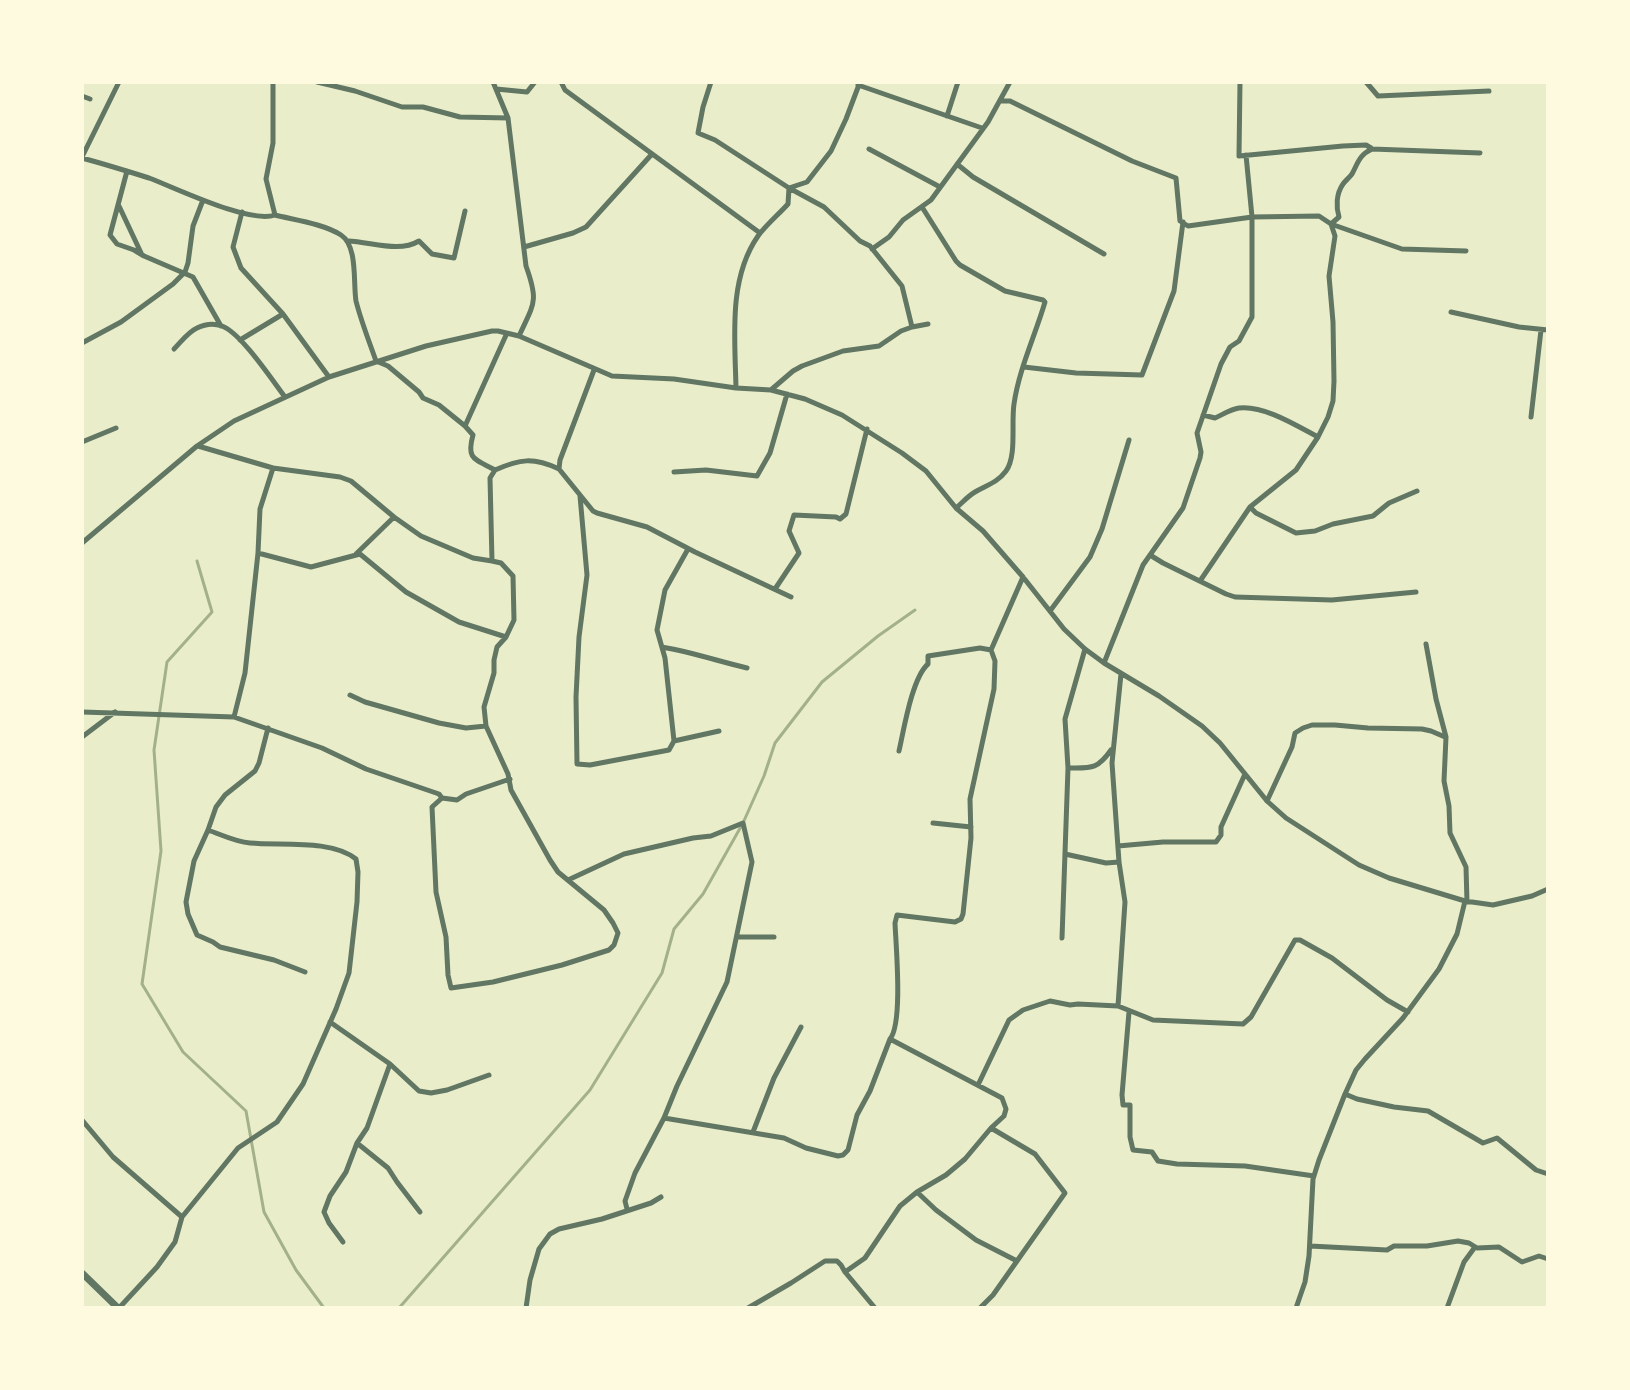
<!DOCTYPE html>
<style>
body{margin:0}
#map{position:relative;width:1630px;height:1390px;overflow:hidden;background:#e9edc9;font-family:Overpass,sans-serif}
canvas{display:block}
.frame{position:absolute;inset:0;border:84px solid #fefae0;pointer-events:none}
</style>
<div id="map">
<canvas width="1630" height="1390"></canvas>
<div class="frame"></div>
</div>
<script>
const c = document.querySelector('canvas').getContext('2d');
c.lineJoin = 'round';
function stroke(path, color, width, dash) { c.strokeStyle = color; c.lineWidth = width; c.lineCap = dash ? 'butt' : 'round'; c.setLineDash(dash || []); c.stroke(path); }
stroke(new Path2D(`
 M197 561 212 612 167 662 154 750 161 851 142 984 183 1052 246 1111 264 1212 296 1270 324 1308
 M399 1308 590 1090 662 973 674 929 703 894 743 823 764 776 775 743 822 682 878 636 915 610`), '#a3b18a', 3);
stroke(new Path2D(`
 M273 82V143L266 179 275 215C295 220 324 224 341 235 358 246 353 283 356 301 361 321 369 341 376 361L388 366 419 392 423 398 439 405 465 426
 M317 82 355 91 402 107H423L460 117 508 118
 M493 82 508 118 526 266C539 302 534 303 519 336
 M561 82 565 90 760 233
 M711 82 703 107 698 133 715 140 789 188 824 207 860 241 870 246 902 286 912 327
 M1240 82 1239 156 1343 146 1366 145 1371 148
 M1366 82 1378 96 1489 91
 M858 85 982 128
 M496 89 527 92 535 82
 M82 96 90 99
 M1000 101H1010L1132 161 1176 178 1180 221 1188 226 1252 217 1319 216 1331 224 1402 249 1466 251
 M947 116 958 82
 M869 149 940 187
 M82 157 119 82
 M82 158C104 164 127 171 149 178 176 188 249 224 275 215
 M957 164 973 177 1104 254
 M127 171 110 235 117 244 134 250 144 256 193 277 221 326
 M119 206 142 255
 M922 207 956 261 960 265 1005 291 1043 300 1045 302C1035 336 1019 369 1014 404 1011 423 1017 456 1006 471 997 483 987 485 975 492 968 496 962 503 956 508
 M242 212 233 247 241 268 283 314 329 377
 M348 241C372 242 399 253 419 241L432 254 454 258 465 211
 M524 247 573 233 586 227 652 154
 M872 249 889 237 903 220 931 200 988 122 1010 82
 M1451 312 1519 327 1548 330
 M240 340 283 314
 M82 343 121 322 173 284 185 272 188 263 193 226 203 200
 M174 349C181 342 188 332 197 328 205 324 214 323 222 326 241 333 272 380 285 397
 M1024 367 1076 373 1142 375 1174 291 1183 222
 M594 370 560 460 559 469 593 511 597 513 647 527 695 552 791 597
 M736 388C735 338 728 279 758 236 766 225 778 215 788 204L789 188 807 182 831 151 846 119 860 82
 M772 389 793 371 802 366 843 351 879 346 901 331 912 327 928 324
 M1203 415 1215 418C1222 415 1231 409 1239 408 1264 405 1297 426 1318 437
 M1531 417 1541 330
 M82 442 116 428
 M198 446 273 468 340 477 351 481 394 517 421 536 473 558 492 561
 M495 470C520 459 533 457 559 469
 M674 472 706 470 757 476 770 453 787 394
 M580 496 587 575 579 637 576 697 577 764 590 765 669 750 674 741 665 658 657 630 665 590 688 549
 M1250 507 1256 513 1296 533 1315 531 1333 524 1373 516 1389 503 1417 491
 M82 543 197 446 234 421 329 377 426 346 492 331H498L519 336 612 376 674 379 736 388 771 390 805 399 842 415 902 453 926 471 956 508 983 531 1023 577 1064 629 1085 649 1104 663 1159 696 1202 726 1220 743 1267 801 1286 818 1359 865 1389 878 1465 901 1493 905 1532 896 1548 889
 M258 553 311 567 360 554 406 592 459 622 506 637
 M356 554 394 517
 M1150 555 1183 508 1200 458 1201 452 1197 433 1221 364 1230 347 1239 341 1252 317V217L1246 155
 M1200 581 1250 507 1296 470 1318 437 1328 417 1333 401 1334 381 1333 322 1329 276 1335 236 1331 224 1339 217C1336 207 1336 194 1343 184 1345 181 1349 178 1352 174 1358 163 1359 155 1372 149L1480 153
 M775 589 799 553 789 531 794 515 836 517 840 519 846 514 867 429
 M1050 611 1090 557 1102 529 1129 440
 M1426 644 1436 699 1446 737 1444 781 1449 806 1450 833 1466 867 1467 902
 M662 647C691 652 718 661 747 668
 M1104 663 1143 565 1150 555 1163 563 1226 594 1235 597 1332 600 1416 592
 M350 695 365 702 439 723 466 728 486 726
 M82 712 234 717 322 748 366 769 439 794 442 798 432 807 436 892 446 937 448 975 451 988 493 982 562 965 609 950 614 945 618 933 613 923 604 910 558 872 550 860 511 790 508 774 486 726 484 707 494 673V660L497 647 506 637 514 620 513 576 501 563 492 561 490 478 495 470C475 459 466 460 473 435L465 426 507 333
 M234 717 245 673 258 553 260 509 273 468
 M268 728 259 763 255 771 225 795 216 807 208 830 194 861 186 902 188 914 197 935 213 942 220 947 274 960 305 972
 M82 737 115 712
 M674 741 719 731
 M899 751C904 729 912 678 928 664V656L980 648 991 650
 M1068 768C1091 768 1097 770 1111 750
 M442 798 457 800 466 794 510 779
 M1267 801 1292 747 1295 733 1303 728 1312 725H1335L1368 728 1422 729 1431 731 1445 737
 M933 823 971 827
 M1118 846 1163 842H1216L1221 835V827L1245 774
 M1065 854 1106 863 1119 862
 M568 880 624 854 693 838 711 836 743 823 752 862 727 982 677 1086 664 1118 635 1173 625 1201 627 1209
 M737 937H774
 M1062 938 1068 768 1065 719 1085 649
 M1118 1006 1125 902 1119 862 1112 763 1121 674
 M1129 1012 1122 1095 1123 1105H1130V1137L1133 1150 1152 1152 1158 1161 1177 1164 1245 1166 1314 1176
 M330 1022 390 1064 419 1091 431 1093 447 1090 489 1075
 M978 1085 1009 1020 1023 1010 1050 1001 1070 1005 1078 1004 1118 1006 1153 1020 1243 1024 1251 1017 1295 940H1300L1332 958 1387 1000 1408 1012
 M1345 1094 1357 1099 1394 1107 1428 1111 1483 1143 1497 1138 1536 1170 1548 1174
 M664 1118 784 1138 806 1148 838 1156 843 1155 848 1150 857 1115 870 1091 890 1039C903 1023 896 947 895 923L897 915 955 922 961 919 963 914 971 838 970 799 994 689 995 661 991 650 1023 577
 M82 1120 113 1157 182 1217
 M753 1132 774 1078 801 1027
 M357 1143 388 1168 397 1182 420 1212
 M917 1192 936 1210 976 1240 1017 1261
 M343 1242 329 1223 324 1212 330 1196 346 1172 357 1143 367 1128 390 1064
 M1310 1246 1387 1250 1394 1246H1427L1458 1241 1469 1243 1477 1248 1499 1247 1522 1262 1539 1256 1548 1259
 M845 1272 865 1258 900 1206 917 1192 946 1175 965 1159 991 1128 1004 1116 1006 1109 1002 1098 890 1039
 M119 1308 157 1267 175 1242 182 1217 238 1148 277 1122 303 1084 336 1009 349 973 357 902 358 872 356 859C331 839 281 846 250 843 236 842 222 835 208 830
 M526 1308 530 1280 539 1249 550 1234 559 1229 602 1219 651 1203 661 1197
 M748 1308 791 1283 825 1261H837L841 1265 845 1272 875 1308
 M980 1308 993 1295 1065 1193 1035 1154 991 1128
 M1296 1308 1305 1282 1309 1256 1313 1179 1319 1160 1345 1094 1356 1070 1365 1059 1403 1018 1439 969 1457 934 1465 901
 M1447 1308 1464 1262 1475 1247`), '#617663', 5);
stroke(new Path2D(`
 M82 1273 118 1308`), '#617663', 7);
</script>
